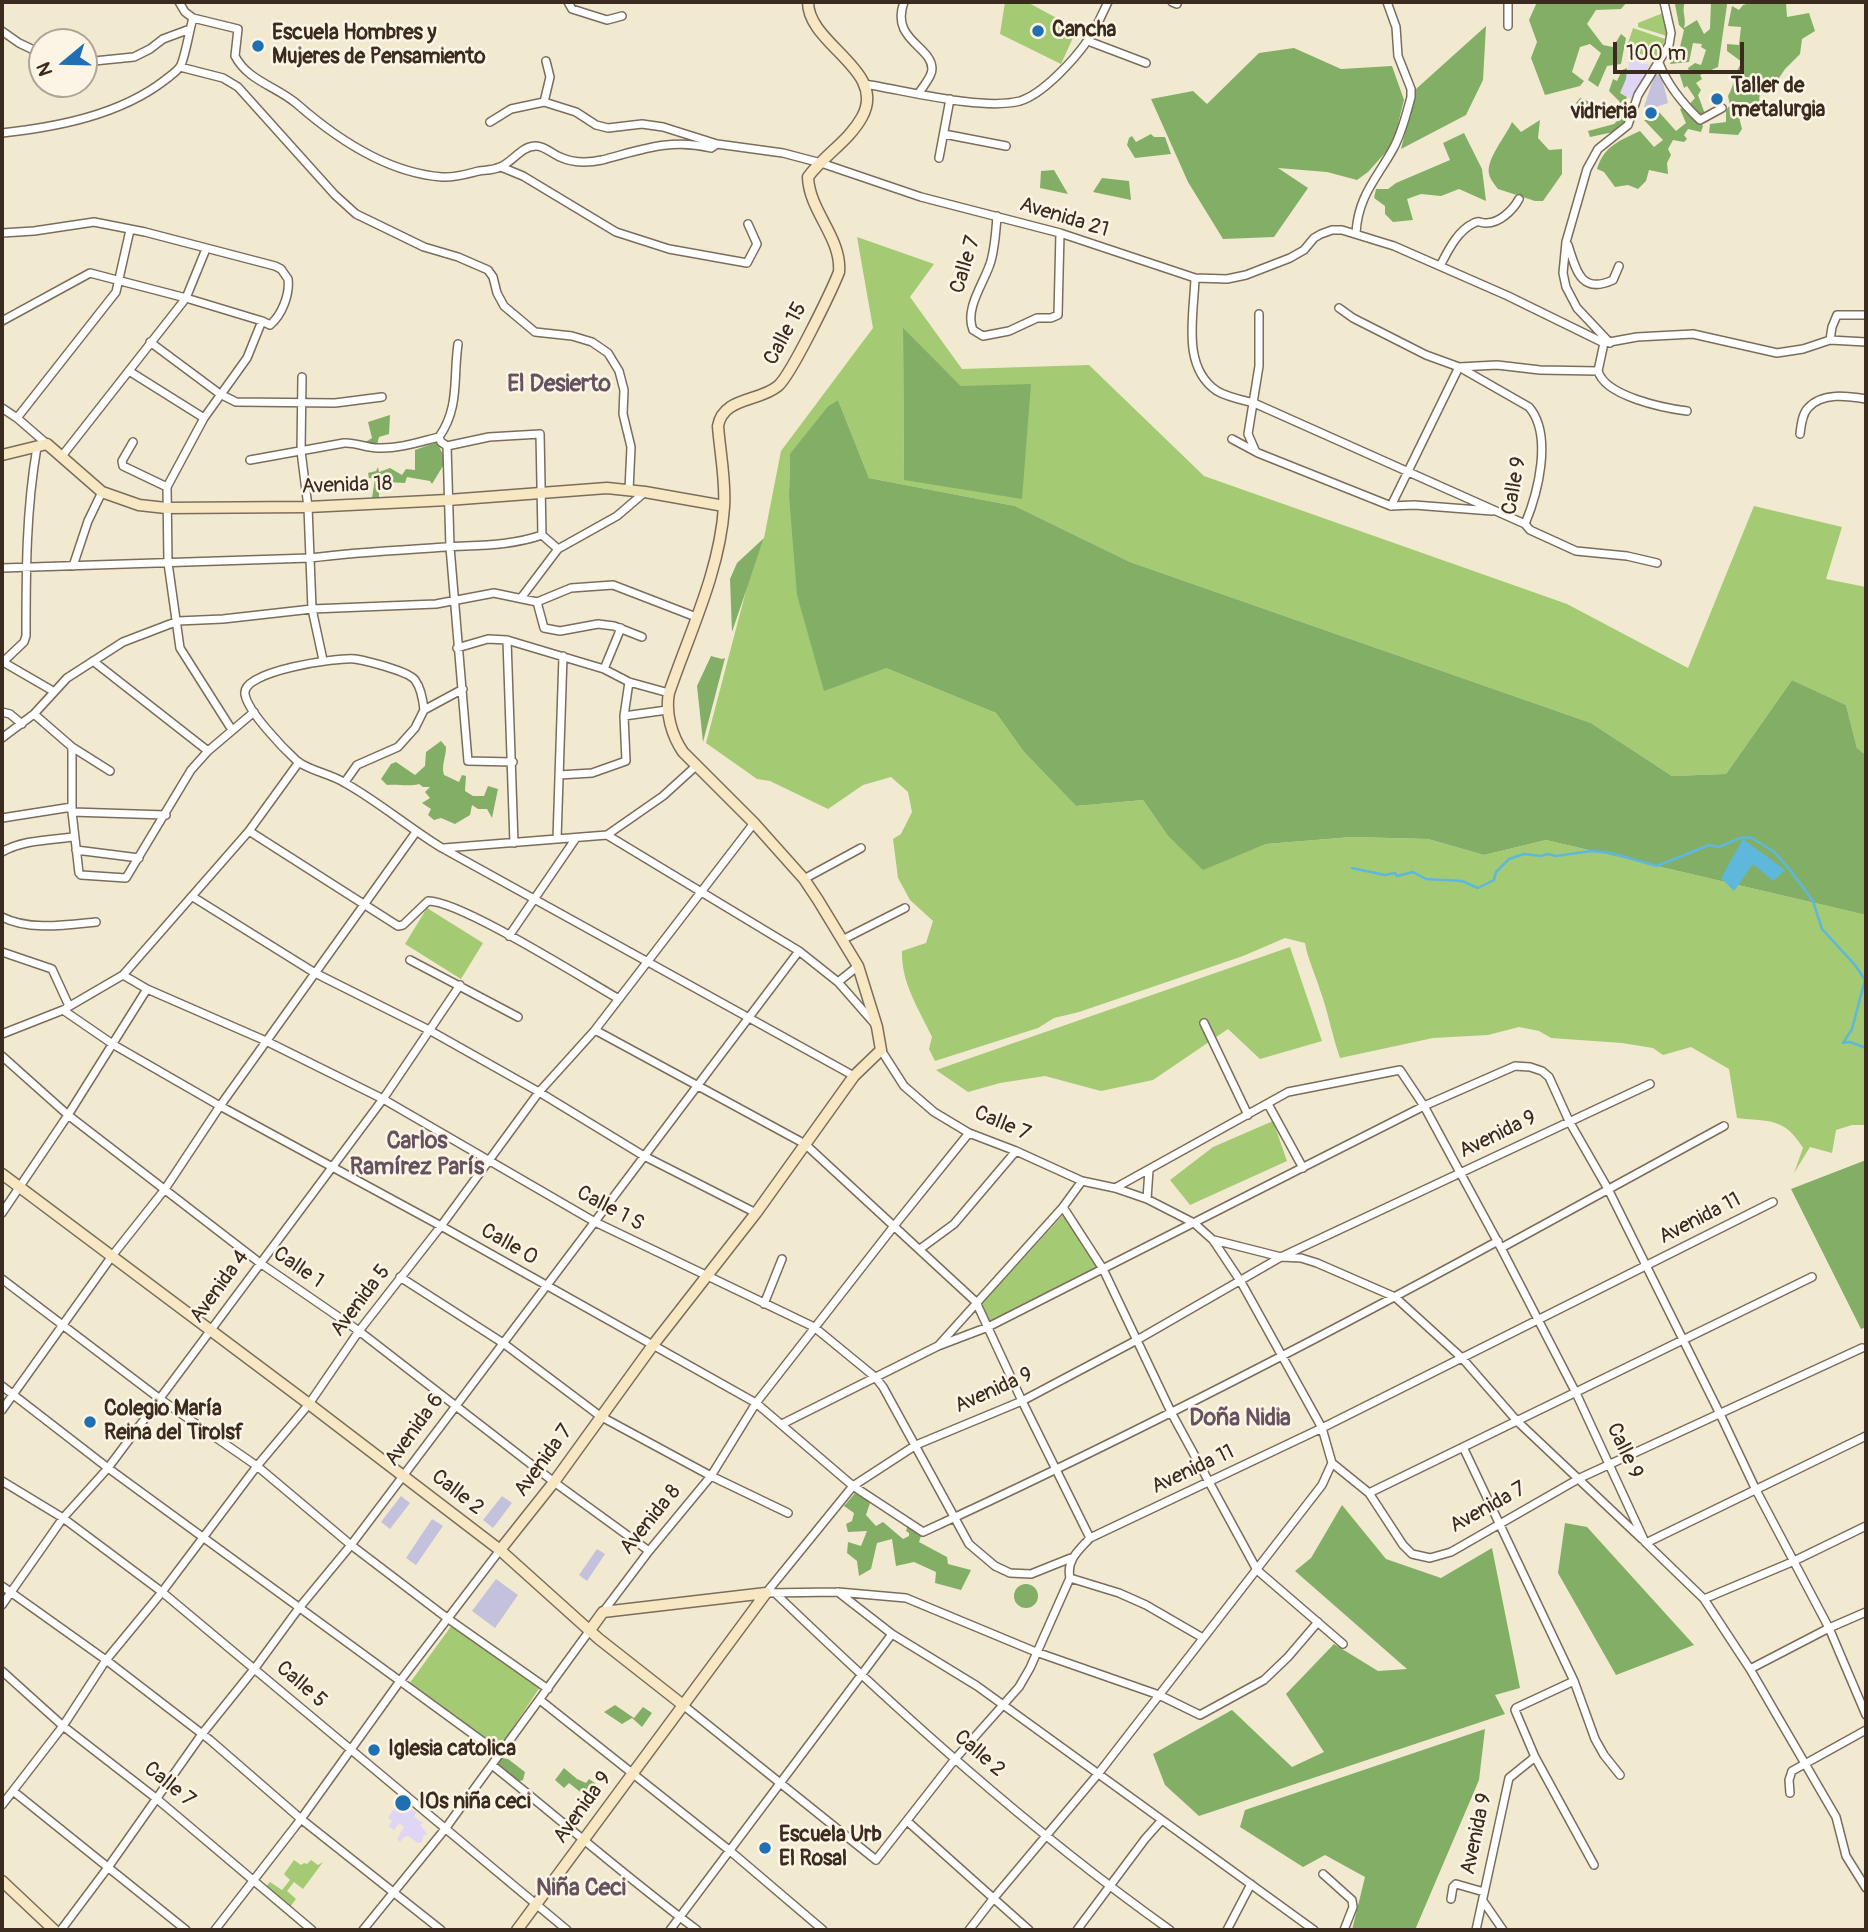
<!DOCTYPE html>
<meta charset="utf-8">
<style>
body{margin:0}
#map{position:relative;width:1868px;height:1932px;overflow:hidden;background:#f1ead0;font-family:Pangolin,sans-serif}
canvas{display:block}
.frame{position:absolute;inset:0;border:4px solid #3b2a1e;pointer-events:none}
.north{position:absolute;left:28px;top:28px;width:70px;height:70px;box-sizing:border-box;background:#fcf5e5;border:2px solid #afa495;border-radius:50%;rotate:251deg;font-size:19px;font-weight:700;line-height:28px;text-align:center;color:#3b2a1e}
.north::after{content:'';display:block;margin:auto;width:24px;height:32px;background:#1f6fb2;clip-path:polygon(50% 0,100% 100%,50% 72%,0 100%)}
.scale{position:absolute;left:1613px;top:42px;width:131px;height:32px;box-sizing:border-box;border:4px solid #3b2a1e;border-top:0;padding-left:9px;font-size:21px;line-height:24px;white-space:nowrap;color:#3b2a1e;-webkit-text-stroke:5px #fcf5e5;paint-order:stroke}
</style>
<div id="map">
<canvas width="1868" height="1932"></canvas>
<div class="frame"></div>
<div class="north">N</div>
<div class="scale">100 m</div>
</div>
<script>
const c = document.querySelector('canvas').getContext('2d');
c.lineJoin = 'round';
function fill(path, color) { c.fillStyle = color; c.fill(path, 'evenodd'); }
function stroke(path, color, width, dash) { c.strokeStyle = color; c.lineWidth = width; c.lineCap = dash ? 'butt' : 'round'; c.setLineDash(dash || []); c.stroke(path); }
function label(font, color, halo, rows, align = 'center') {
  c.font = font + ' Pangolin,sans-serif'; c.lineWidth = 5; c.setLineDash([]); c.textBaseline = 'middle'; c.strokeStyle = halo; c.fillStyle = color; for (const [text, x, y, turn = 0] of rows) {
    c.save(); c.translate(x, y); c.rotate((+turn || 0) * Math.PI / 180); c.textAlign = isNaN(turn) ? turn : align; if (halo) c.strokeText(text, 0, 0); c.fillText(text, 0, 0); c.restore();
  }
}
fill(new Path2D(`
 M1631 58 1649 65 1645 78 1632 99 1620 93Z
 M397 1804 408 1812 412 1809 416 1812 414 1817 423 1823 420 1825 427 1834 423 1836 422 1842 418 1843 408 1836 404 1837 400 1842 397 1839 404 1827 399 1823 394 1830 388 1826 392 1821 388 1818Z`), '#dfd5f5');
fill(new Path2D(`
 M1661 74 1668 103 1656 107H1644L1654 76Z
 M401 1496 410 1503 390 1529 381 1522Z
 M502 1496 512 1503 493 1528 483 1520Z
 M432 1519 443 1526 416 1565 406 1558Z
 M597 1549 605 1554 587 1581 579 1575Z
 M496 1579 518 1595 495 1628 472 1611Z`), '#c3c1db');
fill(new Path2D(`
 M1005 2H1027L1077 29 1061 64 1000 34Z
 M1663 13 1667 36 1638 27V23Z
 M1633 28 1665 39 1658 60 1626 49Z
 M857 237 934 264 910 297 962 369 1089 365 1204 476 1567 604 1688 668 1754 506 1842 527 1826 579 1866 587V755L1857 748 1846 705 1792 680 1726 774 1672 776 1591 723 1130 562 1015 506 869 478 838 400 828 406 790 455 789 495 886 668 996 713 1024 752 1076 806 1143 800 1168 836 1203 869 1266 844 1352 837 1428 839 1484 855 1546 840 1866 915V1125H1852L1836 1130 1832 1153 1810 1147 1794 1173 1803 1148C1784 1117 1770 1122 1737 1118L1729 1069 1691 1047 1663 1055 1653 1048 1622 1043 1551 1038 1539 1031 1519 1027 1488 1035 1433 1038 1340 1058C1332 1036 1328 1011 1320 990 1315 973 1308 960 1305 943L1285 938 1243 956 1079 1012 1054 1018 1038 1028 935 1061 929 1049 932 1037C919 1009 901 983 902 951L926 943 933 921 910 900 898 878 893 839 901 834 912 812 908 792 891 777 863 785 828 809 770 781 757 779 706 743 747 587 764 538 781 451 873 328ZM903 329 961 386 904 480Z
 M427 908 483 943 461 979 405 944Z
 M1290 947 1322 1041 1260 1059 1228 1029 1153 1080 1101 1091 1045 1076 1000 1083 968 1092 936 1070Z
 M1273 1121 1287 1161 1190 1205 1170 1180 1213 1147Z
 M1063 1215 1100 1269 990 1324 981 1305Z
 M452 1625 540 1687 498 1750 409 1684Z
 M294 1860 301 1865 304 1863 307 1864 311 1860 318 1865 323 1862 303 1889 294 1882 287 1891 296 1899 290 1907 266 1887 270 1882 282 1890 290 1880 284 1874Z`), '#a4ca74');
fill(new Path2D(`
 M1537 2H1627L1621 9 1596 10 1587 24 1603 45 1613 47 1621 34 1626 38 1621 64 1607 66 1598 87 1588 80 1601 53 1590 44 1580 47 1572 72 1584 81 1580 86 1545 95 1531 58 1537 42 1529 20Z
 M1677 2H1685C1681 11 1687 18 1684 28L1697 20 1704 34 1710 29 1711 2H1726L1727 5 1718 67 1700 75 1702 79 1696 83 1701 90 1698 95 1705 114 1699 118 1687 107 1695 98 1687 86 1684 88 1679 72 1689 71 1688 68 1695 63 1701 65 1706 50 1701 47 1702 44 1693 43 1689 62 1670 64 1672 50 1680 47 1684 30 1679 25 1675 4Z
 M1754 2H1786L1787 17 1809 13 1815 31 1802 39 1800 54 1785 69 1777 81 1760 88 1759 104 1739 117 1742 129 1738 135 1709 133 1710 124 1726 122V110L1730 105 1728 96C1735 84 1734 73 1742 62L1727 51V44L1739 45 1741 27 1728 26 1732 6 1739 10 1743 5Z
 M1486 26 1483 80 1466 115 1401 149 1416 89Z
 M1294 48 1341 69 1392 66 1404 100 1393 144 1368 172 1357 180 1327 172 1278 168 1308 188 1274 237 1223 239 1188 182 1151 99 1193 91 1207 104 1259 53Z
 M1627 68 1626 79 1620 93 1627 97 1625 102 1628 105 1619 115 1610 121 1592 113 1580 112 1576 103 1580 98 1614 112 1620 102 1609 91 1613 79 1617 81 1622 70Z
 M1685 107 1703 126 1701 132 1688 129 1684 135 1687 139 1684 142 1673 140 1668 149 1671 155 1667 163 1668 174 1649 170 1646 181 1638 189 1628 185 1615 187 1604 172 1597 169C1604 146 1619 141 1640 131L1654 147 1663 140 1644 120H1656L1659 112 1676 131 1686 123 1680 109Z
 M1629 109 1631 110 1623 130 1590 137 1588 131 1614 124Z
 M1540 120 1538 138 1549 150 1562 149V174L1543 201H1535L1498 189C1495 185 1490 179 1489 174 1486 159 1506 136 1512 122L1521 132Z
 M1464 133 1482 169 1486 201 1459 189 1441 196 1421 194 1407 199 1413 220 1393 222 1385 214V206L1374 198 1376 189H1388L1396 183 1450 160 1443 143Z
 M1151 134 1154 137H1165L1171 154 1135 158 1127 145 1129 138 1132 136 1136 142Z
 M1054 170 1068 194 1040 188 1041 171Z
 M1102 178 1129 181 1131 200 1093 192Z
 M903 328 961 386 1031 384 1022 499 904 480Z
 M838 400 869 478 1015 506 1130 562 1591 723 1672 776 1726 774 1792 680 1846 705 1857 748 1866 755V915L1546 840 1484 855 1428 839 1352 837 1266 844 1203 870 1168 836 1143 800 1076 806 1024 752 996 713 886 668 824 691 797 595 789 495 790 454 828 406Z
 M390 415 389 434 379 437 377 445 364 443 372 438 368 422Z
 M437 442 446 461 432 484 430 481 407 477 405 483 387 482 379 488V499L372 498 375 479 369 478 368 473 376 471 378 467 379 472 390 468 402 475 406 469 415 470V450Z
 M764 538 732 632 730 579 737 563Z
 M711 656 722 659 725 658 703 742 697 686Z
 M441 741 446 747C446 758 441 765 444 775L459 782 462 775 466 776 465 791 473 796H484L488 786 498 789 492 818 487 809H478L472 805 470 815 455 824 441 818 434 820 428 815 431 809 422 803 430 798 425 792 430 787H423L419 784C408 787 399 784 387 785L381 779 391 764 396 762 415 775 425 766 426 752Z
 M1866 1160V1327L1861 1329 1791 1189Z
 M856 1492 870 1503 866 1515 876 1526 883 1522 903 1539 909 1536V1533L906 1531 908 1525 922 1533 919 1542 947 1557 948 1564 971 1570 961 1590 935 1583 936 1572 914 1562 896 1566 892 1539 877 1543 871 1569 859 1576 857 1561 847 1553 848 1542 861 1546 867 1531 848 1532 846 1524 852 1521 854 1513 844 1506Z
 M1342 1505 1386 1559 1441 1578 1492 1548 1520 1688 1495 1695 1505 1714 1199 1816 1165 1785 1153 1754 1232 1710 1292 1767 1324 1752 1286 1694 1334 1644 1378 1671 1407 1669 1295 1571 1311 1558Z
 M1565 1523 1587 1527 1694 1645 1616 1675 1558 1573Z
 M1014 1596a12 12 0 1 1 24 0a12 12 0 1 1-24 0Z
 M615 1705 634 1718 643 1707 652 1713 642 1727 632 1718 622 1724 604 1712Z
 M1485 1729 1479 1780 1415 1930H1352L1365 1877 1325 1855 1303 1867 1240 1827 1245 1810Z
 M502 1758 508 1759 525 1772 523 1780 516 1782 495 1767Z
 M564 1768 577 1779 586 1783 589 1779 596 1784 591 1790 594 1793 589 1799 569 1783 564 1788 555 1780Z`), '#83ae66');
fill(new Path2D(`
 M1743 839 1785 870 1773 881 1753 864 1734 891 1721 878Z`), '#5db8db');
stroke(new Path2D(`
 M1352 868 1385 875 1395 873 1397 876 1413 872 1426 879 1462 881 1478 888 1494 880 1496 872 1509 859 1524 854 1541 856 1548 854 1556 856 1591 851 1611 853 1657 866 1709 845 1719 847 1740 838 1750 837 1773 851 1787 866 1813 901 1822 929 1855 965 1865 980 1852 1029 1843 1043 1850 1042 1866 1048`), '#5db8db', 2.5);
const street = new Path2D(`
 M568 2 572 9 607 20 622 16
 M904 2C890 40 932 46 932 69 932 77 923 86 919 93
 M1172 2 1177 4
 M1508 2V26
 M193 18 238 29 235 56C248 81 276 86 297 104 337 139 388 173 442 177 455 178 467 174 479 171 486 170 494 170 500 167 513 162 521 146 536 146 545 146 552 154 560 157 573 163 588 163 602 160 641 150 670 138 711 148L717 144
 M2 31 19 43 42 54
 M1088 41 1146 63
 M84 62 134 57 150 49 163 39 190 29
 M1659 63C1668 86 1682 103 1700 120L1722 108
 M180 67 223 78 238 87 335 195 356 214 424 247 458 257 488 270 493 277 497 293 504 306 535 332 572 336 592 342 608 353 619 371 624 390 623 414 631 447 629 490
 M864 84C904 90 982 111 1020 101 1043 94 1074 60 1088 40 1096 29 1102 14 1108 2
 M544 102 550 77 546 61
 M490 122 511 109 544 102 576 112 596 125 608 128 642 124 663 127 717 144 783 153 821 163 921 197 1060 233 1195 278 1227 279 1246 275 1290 258 1304 250 1314 238 1321 234 1332 230H1342L1394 246 1508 296 1604 343 1637 337 1693 334 1777 353 1803 349 1830 340 1866 342
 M2 133C57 127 120 115 165 80 170 76 178 71 181 65 186 53 189 32 193 18L185 12 179 2
 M944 134 1006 146
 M939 158 950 99
 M501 167 523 176 616 232 669 249 747 263 757 244 748 224
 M997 216C996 231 995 246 991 261 985 282 964 308 973 330L983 336 1009 331 1037 318H1051L1058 315 1060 233
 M2 233 34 231 94 222 145 232 275 266 281 269 288 279C290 294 282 315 270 325L262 321 247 358 204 418 167 487 168 563 180 648 232 730
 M1356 233C1358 196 1377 178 1393 149 1402 133 1406 115 1411 97V89L1398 56 1396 27 1387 2
 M1568 245C1576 269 1580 295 1613 280L1619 266
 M1440 266C1448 251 1457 231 1474 223 1480 220 1479 223 1485 223 1499 224 1513 210 1519 199
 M1195 278C1194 315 1181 367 1217 391 1227 397 1242 400 1254 403L1525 524
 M1339 308 1353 318 1426 355 1459 367 1529 407C1553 435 1538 493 1525 524L1530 530 1576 551 1627 556 1657 563
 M2 321 90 273 186 298 262 321
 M1830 340 1832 327 1837 315H1866
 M150 342 220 394 236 402 335 403 382 397
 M1610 343 1577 308 1566 287 1563 273 1566 242 1587 169 1598 149 1628 125 1638 95 1669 45 1671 33 1664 2
 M458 344C453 378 460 407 439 437L441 442 447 446 450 547 468 761 513 762
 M1459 367 1497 365 1540 370 1598 371
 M129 371 204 418
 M1598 371C1605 396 1663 408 1687 411
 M1598 371 1604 343
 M302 377 301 451 308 507 312 609 323 660
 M2 408 17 418 47 444
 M17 418 116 292 130 230
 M1800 434C1801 426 1802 414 1808 408 1822 392 1848 396 1866 399
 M1232 439 1258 453 1391 506 1414 505 1492 511
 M133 442 122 461 123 466 167 487
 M447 446 489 437 540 434 542 535 558 549
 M1255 450 1248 434 1259 366V314
 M62 456 186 298 206 249
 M250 460 344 443C355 442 366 448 378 448 398 449 419 442 439 437
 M1391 506 1459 367
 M73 566 88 521 102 492
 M2 568 310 558C355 552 400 550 446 547 479 545 510 546 542 535
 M521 598 558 549 617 516 645 492
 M537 602 571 588 613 585 696 617
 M537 602 544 628 560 631 598 624 614 626 642 637
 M507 640 514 843
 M457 648 488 639 507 640 604 669 629 682 669 693
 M93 661 208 751
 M3 662 53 691
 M2 663 24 642 26 636C26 572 26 510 37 447
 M604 669 621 628
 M424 710C423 700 421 688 415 680 408 671 367 661 355 659 338 657 241 671 245 694 247 711 284 749 297 761 310 771 331 774 345 783 379 802 409 828 442 848L854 1076
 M2 712 10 714 22 724
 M34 714 72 747 110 771
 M624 716 667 710
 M2 738 34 714 67 678 123 642 178 621 223 619 312 609 436 604 494 593 537 602
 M72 747V812L79 873 81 875 126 878 191 770 208 751 254 712
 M559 775 592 773 626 761 624 716 629 682
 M345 782 357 765 398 747 415 728 424 710 463 689
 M72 812 166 815
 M2 818 72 807
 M249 831 398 926 403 925 428 901C459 900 584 979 619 999
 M607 835 799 951 838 982 874 1023
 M557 839 563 656
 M444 848 607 835 663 796 696 766
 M76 850 139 858
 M2 852C22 840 50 840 73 837
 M804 879 861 848
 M193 897 315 973 429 1030 539 1092 644 1156 756 1213
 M2 917C29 931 66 925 96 922
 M509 936 576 838
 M842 940 905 908
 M2 952 52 969 69 1006
 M410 960 518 1017
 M123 975 147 989 266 1041 383 1099 595 1222 814 1327 875 1377 883 1387 969 1544 995 1566 1010 1573 1031 1574 1071 1558
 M838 982 858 966
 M63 1010 114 1045 220 1106 441 1226 756 1403 853 1486 923 1532C1119 1442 1309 1344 1498 1241
 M1204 1023 1248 1115
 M595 1030 805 1144 976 1302 1022 1401 1090 1538
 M2 1034 63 1010 123 975 249 831 299 762
 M881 1050 904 1086 934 1112 969 1133 1016 1151 1082 1181 1115 1188 1147 1199 1194 1223 1213 1240 1241 1282 1322 1428 1332 1463
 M2 1056 68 1115 260 1263 359 1331 554 1482 649 1551
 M1268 1104 1303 1168
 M1115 1188 1288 1092 1400 1070 1424 1106 1501 1248 1576 1393 1645 1542 1704 1599 1750 1669 1836 1817 1846 1856 1866 1888
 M1147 1199 1149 1170
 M1063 1207 1103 1269 1172 1414 1257 1570 1343 1644
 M2 1213 68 1115 147 989
 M1214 1240 1281 1257 1301 1258 1317 1263 1395 1297 1462 1358 1517 1421 1642 1539
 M1501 1248 1724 1126
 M920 1249 954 1224 1016 1151
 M400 1277 503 1343 600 1416 711 1476 788 1513
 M2 1279 160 1399 257 1466 351 1545 447 1618 548 1689
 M764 1304 782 1259
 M938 1346 1063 1207 1082 1181
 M2 1386 108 1468 500 1754
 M2 1410 112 1256 165 1189 220 1106 416 832
 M782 1424 938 1346 988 1327 1424 1106 1515 1066 1530 1067 1542 1071 1549 1077 1569 1121 1608 1189 1720 1414 1756 1490 1829 1628 1866 1715
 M1463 1447 1574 1681 1595 1739 1604 1755 1620 1775
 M1332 1463 1369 1493 1403 1545 1412 1554 1430 1558 1451 1552 1580 1478 1862 1348
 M2 1481 63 1518 162 1592 567 1930
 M1369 1493 1812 1277
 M1646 1543 1866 1436
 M1070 1578 1119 1593 1146 1605 1203 1638
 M2 1586 106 1660 210 1740 301 1819 441 1930
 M838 1592 892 1634 977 1686 1314 1930
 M766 1593 853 1486 916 1445 1022 1401 1137 1340 1281 1257 1650 1084
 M766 1593 838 1592 906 1598 1036 1652 1159 1695 1200 1715 1264 1680 1288 1657 1318 1622
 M775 1593C900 1713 1029 1830 1170 1930
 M1704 1599 1792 1562 1866 1526
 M2 1605 63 1518 108 1468 383 1099 460 985
 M603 1612 649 1551 711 1476 756 1403 894 1226 969 1133
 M1750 1669 1829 1628 1866 1612
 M2 1671 63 1726 157 1799 312 1930
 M1574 1681 1516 1708 1515 1710 1535 1757 1594 1865
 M540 1700 729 1850 823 1930
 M683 1705 876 1860 955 1759 1019 1687 1030 1668 1070 1578C1066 1560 1079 1550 1090 1538L1322 1428 1773 1202
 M492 1765C561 1820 627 1878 697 1930
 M13 1791 186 1930
 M1790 1793 1789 1780 1792 1771 1866 1730
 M2 1805 63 1726 106 1660 162 1592 257 1466 309 1404 359 1331 441 1226 539 1092 595 1030 754 823
 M907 1821 1029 1930
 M1323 1874 1352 1900 1353 1907 1344 1930
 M1451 1899 1453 1887 1456 1884 1484 1892
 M1483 1901 1503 1930
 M61 1930 109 1866 202 1734 255 1668 299 1608 351 1545 799 951
 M215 1930 301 1819 400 1681 500 1550
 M363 1930 445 1829 590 1630
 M670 1930 892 1634
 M969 1930 993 1899 1098 1774 1322 1485 1332 1463
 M1077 1930 1145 1839 1161 1821
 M1227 1930 1251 1884
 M1476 1930 1509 1778 1535 1757`);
const secondary = new Path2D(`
 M2 455 47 444 102 492 139 505 166 508 308 507 448 500 607 488 645 492 724 506
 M2 1174 309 1404 500 1550 599 1639 683 1705
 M500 1550 554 1482 653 1345 756 1213 854 1076 881 1050 877 1027 858 966 818 900 804 879 754 823 683 752C672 736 665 713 669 693 689 634 720 571 724 507 726 481 720 453 718 426 723 397 759 402 778 386 791 375 831 292 839 272 842 238 809 211 808 177 824 155 849 141 862 117 888 70 808 45 808 2
 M590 1630 603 1612 766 1593
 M2 1881 54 1930
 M517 1930 766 1593`);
stroke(street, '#7b6d5c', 10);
stroke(secondary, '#7b6d5c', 13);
stroke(street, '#fff', 7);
stroke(secondary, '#f7e8c3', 10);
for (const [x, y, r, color] of [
 [1038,31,7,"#1f6fb2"],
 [258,46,7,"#1f6fb2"],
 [1717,99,7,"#1f6fb2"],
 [1651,113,7,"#1f6fb2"],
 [90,1422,7,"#1f6fb2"],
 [374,1750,7,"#1f6fb2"],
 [403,1803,9,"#1f6fb2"],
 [765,1848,7,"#1f6fb2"]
]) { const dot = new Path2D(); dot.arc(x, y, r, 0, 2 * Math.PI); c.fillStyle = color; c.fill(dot); stroke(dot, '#fcf5e5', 2.5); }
label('bold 21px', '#3b2a1e', '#fcf5e5', [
 ["Cancha",1052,31],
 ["Escuela Hombres y",272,34],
 ["Mujeres de Pensamiento",272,58],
 ["Taller de",1731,87],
 ["metalurgia",1731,111],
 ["vidrieria",1637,113,"right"],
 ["Colegio María",104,1410],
 ["Reina del Tirolsf",104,1434],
 ["Iglesia catolica",388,1750],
 ["I0s niña ceci",419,1803],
 ["Escuela Urb",779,1836],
 ["El Rosal",779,1860]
], 'left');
label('21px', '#3b2a1e', '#fcf5e5', [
 ["Avenida 21",1064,218,17],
 ["Calle 7",966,265,-73],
 ["Calle 15",786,334,-62],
 ["Avenida 18",347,486,-2],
 ["Calle 9",1515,486,-80],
 ["Calle 7",1002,1124,23],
 ["Avenida 9",1498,1135,-26],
 ["Calle 1 S",610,1209,28],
 ["Avenida 11",1700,1219,-27],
 ["Calle 0",509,1245,30],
 ["Calle 1",298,1268,35],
 ["Avenida 4",220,1287,-54],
 ["Avenida 5",361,1301,-53],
 ["Avenida 9",994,1391,-24],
 ["Avenida 6",415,1430,-54],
 ["Calle 9",1624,1451,65],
 ["Avenida 7",544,1461,-54],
 ["Avenida 11",1193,1470,-25],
 ["Calle 2",457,1493,38],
 ["Avenida 7",1488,1508,-29],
 ["Avenida 8",651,1520,-51],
 ["Calle 5",301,1685,41],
 ["Calle 2",979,1754,41],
 ["Calle 7",169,1785,39],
 ["Avenida 9",583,1808,-54],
 ["Avenida 9",1477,1834,-78]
]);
label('bold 23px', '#66525f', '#fcf5e5', [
 ["El Desierto",559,385],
 ["Carlos",417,1142],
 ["Ramírez París",417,1168],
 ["Doña Nidia",1240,1419],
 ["Niña Ceci",581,1889]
]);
</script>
